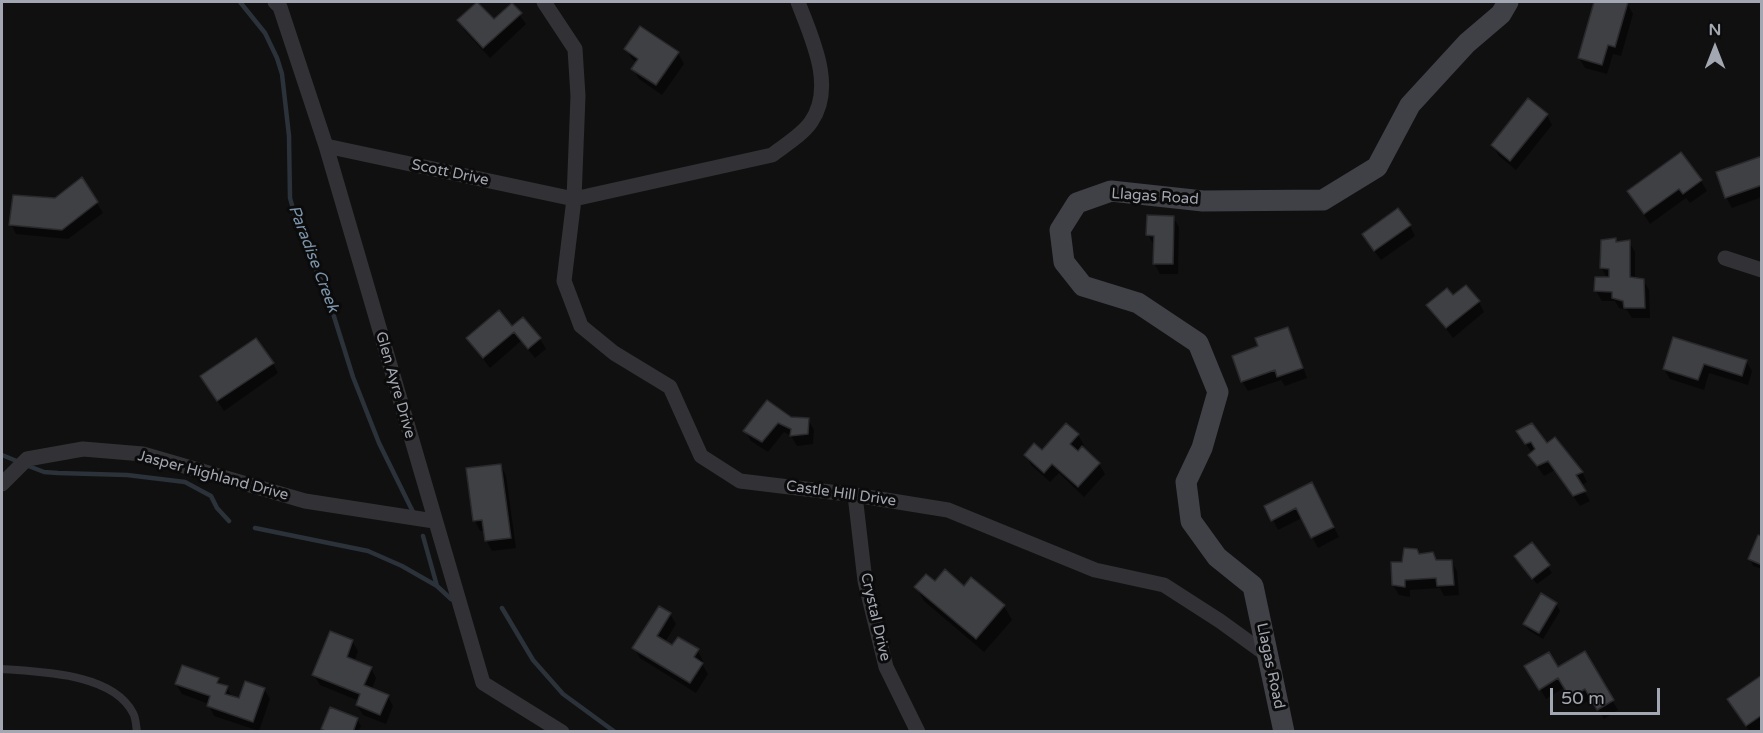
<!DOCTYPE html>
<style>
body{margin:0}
#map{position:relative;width:1763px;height:733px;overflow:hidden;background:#101011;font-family:"Varela Round",sans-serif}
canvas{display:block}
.frame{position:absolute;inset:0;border:3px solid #a3a7b1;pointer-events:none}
.north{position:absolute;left:1685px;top:18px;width:60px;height:60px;-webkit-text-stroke:4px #0b0b0c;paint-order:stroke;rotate:0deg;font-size:16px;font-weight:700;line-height:24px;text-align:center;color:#a3a7b1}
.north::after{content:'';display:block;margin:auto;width:21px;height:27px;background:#a3a7b1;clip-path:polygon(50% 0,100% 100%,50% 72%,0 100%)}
.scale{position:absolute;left:1550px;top:688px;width:110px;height:27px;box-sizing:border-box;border:3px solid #a3a7b1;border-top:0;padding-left:8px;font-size:18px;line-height:21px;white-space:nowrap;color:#a3a7b1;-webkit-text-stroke:4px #0b0b0c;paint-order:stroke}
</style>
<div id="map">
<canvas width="1763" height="733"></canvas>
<div class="frame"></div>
<div class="north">N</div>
<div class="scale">50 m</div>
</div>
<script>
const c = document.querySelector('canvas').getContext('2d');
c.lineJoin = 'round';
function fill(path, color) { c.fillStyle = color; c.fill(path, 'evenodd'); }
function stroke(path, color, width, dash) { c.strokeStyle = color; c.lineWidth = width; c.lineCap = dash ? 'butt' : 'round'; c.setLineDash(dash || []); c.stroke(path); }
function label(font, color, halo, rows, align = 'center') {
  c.font = font + ' "Varela Round",sans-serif'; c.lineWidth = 6; c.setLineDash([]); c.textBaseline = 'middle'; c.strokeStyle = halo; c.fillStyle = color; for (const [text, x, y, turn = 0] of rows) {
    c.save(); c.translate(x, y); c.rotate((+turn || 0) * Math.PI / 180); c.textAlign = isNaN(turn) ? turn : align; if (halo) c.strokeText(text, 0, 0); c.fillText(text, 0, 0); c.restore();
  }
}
fill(new Path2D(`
 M1596 2 1627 3 1633 14 1621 56 1613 54 1607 74 1585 68 1579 58Z
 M512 5 526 24 490 58 464 30 459 20 494 22Z
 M626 49 678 53 684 64 662 95 639 79 633 69 637 63 632 59Z
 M1547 115 1552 125 1516 170 1499 156 1493 146Z
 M1762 158V197L1732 208 1726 197Z
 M82 179 103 213 68 239 16 234 11 224 55 199Z
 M1701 181 1707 191 1690 203 1686 198 1650 224 1629 192Z
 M1173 217 1179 227 1178 274H1160L1154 263V245L1148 235Z
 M1410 226 1415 236 1381 260 1369 244Z
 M1615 240 1617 243 1629 242 1635 252V279L1643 280 1649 290 1650 318H1632L1627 310 1619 308 1615 301H1602L1596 291 1607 278 1601 267Z
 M1453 297 1479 302 1484 312 1453 338 1428 305Z
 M512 328 540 339 546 349 535 358 521 341 490 368 468 339Z
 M1287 328 1293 338 1307 378 1285 386 1281 380 1248 391 1242 381 1260 347Z
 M1674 339 1746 361 1752 371 1748 385 1709 373 1704 390 1670 379 1664 369Z
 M273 363 278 373 224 411 208 387Z
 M790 418 808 419 814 430 813 444 797 446 791 436 784 432 768 452 751 441 745 431Z
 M1518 432 1582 472 1587 482 1581 486 1590 501 1580 506 1555 470 1544 476 1536 465 1530 455 1532 453Z
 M1078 435 1084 445 1081 448 1099 464 1105 474 1084 497 1059 473 1050 482 1031 465 1026 455 1042 452Z
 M501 465 506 476 516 548 492 551 486 540 485 531H480L475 521 468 470Z
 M1317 494 1339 537 1318 548 1302 518 1278 530 1273 520Z
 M1762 538V569L1753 566 1750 559Z
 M1532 544 1552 573 1537 584 1520 562Z
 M1419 555 1437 562 1451 561 1457 571 1459 595 1444 596 1440 588 1410 590V597L1399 595 1393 585 1404 563Z
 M935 584 964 588 1004 606 1012 620 984 652 924 601 916 587Z
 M1556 604 1560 611 1543 639 1528 630 1524 624Z
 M670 614 676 624 665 642 673 647 698 651 703 661 702 664 708 674 696 693 640 658 634 648Z
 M352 641 358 651 355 660 371 668 376 678 372 689 388 696 393 706 386 724 363 715 357 705 359 701 320 685 314 675Z
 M1584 653 1618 710 1604 719 1592 699 1577 707 1565 687 1546 699 1527 667 1557 669Z
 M1762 677V729L1758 732H1750L1735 710Z
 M218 679 222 686 227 688 233 698 240 700 264 689 270 699 259 731 214 716 209 706V704L182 694 176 684Z
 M357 719 361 726 358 732H325L323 729Z`), '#0007');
stroke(new Path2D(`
 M240 2 265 33 277 58 282 74 289 136 290 198 302 240 326 291 353 377 379 443 414 514
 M2 455 19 462
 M26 465 44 472 58 473 127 475 185 482 211 496 217 508 229 521
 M255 528 368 551 402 566 437 586
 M423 536 437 586 451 599
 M502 608 533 660 563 694 615 732`), '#2b3239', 4.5);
const building = new Path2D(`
 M477 2 494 19 512 3 522 13 483 48 457 20Z
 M1594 2H1628L1615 47 1608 45 1602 65 1578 58Z
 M640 26 679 52 656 85 631 69 638 59 624 49Z
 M1528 98 1548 114 1510 161 1491 145Z
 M1681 152 1702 180 1683 194 1679 189 1644 214 1627 191Z
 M1762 156V185L1725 198 1716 172Z
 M82 177 98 202 62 230 9 225 13 195 55 198Z
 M1398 208 1411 225 1374 251 1362 234Z
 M1147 215 1174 216 1173 264H1153L1154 236 1146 235Z
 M1616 238V242L1630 240V277L1644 279 1645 308H1624L1623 301 1612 298V292L1594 291 1595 277H1609V269L1600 268 1601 240Z
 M1466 285 1480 301 1446 328 1426 305 1447 288 1453 295Z
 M499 310 512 326 523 317 541 338 528 349 514 332 483 358 466 338Z
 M1288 327 1303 368 1277 377 1275 370 1241 382 1232 356 1258 346 1255 338Z
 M1673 337 1747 360 1742 376 1704 364 1698 380 1663 369Z
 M256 338 274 363 217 401 200 376Z
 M767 400 791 417 809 418 808 434 790 436 791 429 778 423 762 442 743 431Z
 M1066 423 1079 434 1070 444 1078 451 1082 446 1100 463 1078 487 1052 464 1044 473 1024 455 1034 443 1042 450Z
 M1532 423 1547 443 1555 437 1583 472 1576 475 1586 491 1573 496 1548 461 1537 466 1528 455 1535 449 1531 442 1525 444 1516 431Z
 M501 464 511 538 485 541 482 520 473 521 466 468Z
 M1312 482 1334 527 1311 538 1296 508 1271 521 1264 506Z
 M1758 535 1762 536V565L1748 559Z
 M1532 542 1550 565 1532 579 1514 556Z
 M1404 548 1417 549 1419 554 1433 552 1436 560H1452L1454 585 1437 586 1436 578 1405 580V587L1392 585 1391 562H1402Z
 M945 569 964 586 971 577 1005 605 976 639 914 587 926 574 935 581Z
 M1541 593 1557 603 1539 633 1523 624Z
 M659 606 671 613 657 636 672 645 678 637 699 649 694 657 703 663 690 683 632 648Z
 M330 631 353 640 347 657 372 667 364 685 389 695 380 715 356 705 360 694 312 675Z
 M1585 651 1614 700 1597 710 1585 689 1570 698 1558 678 1539 690 1524 666 1549 652 1558 667Z
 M182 665 219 678 217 683 228 686 225 694 239 698 245 681 265 688 253 722 207 706 210 696 175 684Z
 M1762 675V715L1746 726 1727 699Z
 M330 707 358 718 353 732H327L321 729Z`);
fill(building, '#3f4044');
stroke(building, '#2a2a2d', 1.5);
stroke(new Path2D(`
 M2 669C41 672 113 673 133 713 136 718 136 726 137 732`), '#323236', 8);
stroke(new Path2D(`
 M275 2 280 7 326 146 483 683 562 732
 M544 2 575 49 578 96 574 199 772 155C785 145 802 135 811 122 836 86 811 37 798 2
 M326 146 574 199 564 281 581 326 614 353 670 387 701 456 740 481 855 495 948 510 1095 570 1164 585 1220 621 1267 655
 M1725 258 1762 270
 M2 484 27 459 83 449 143 454 305 501 434 521
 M855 495 865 581 886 667 918 732`), '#323236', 15);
stroke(new Path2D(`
 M1284 732 1253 586 1217 557 1191 521 1186 482 1202 448 1218 392 1198 343 1138 303 1083 286 1064 262 1060 230 1077 203 1111 191 1203 201 1323 200 1377 167 1410 105 1467 43 1501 14 1508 2`), '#404146', 21);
label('15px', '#a3a7b1', '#0b0b0c', [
 ["Scott Drive",450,173,12],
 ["Llagas Road",1155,197,4],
 ["Glen Ayre Drive",395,385,74],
 ["Jasper Highland Drive",213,476,15],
 ["Castle Hill Drive",841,494,8],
 ["Crystal Drive",875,617,77],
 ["Llagas Road",1270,666,78]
]);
label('italic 16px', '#7c94a9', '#0b0b0c', [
 ["Paradise Creek",313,259,69]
]);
</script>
